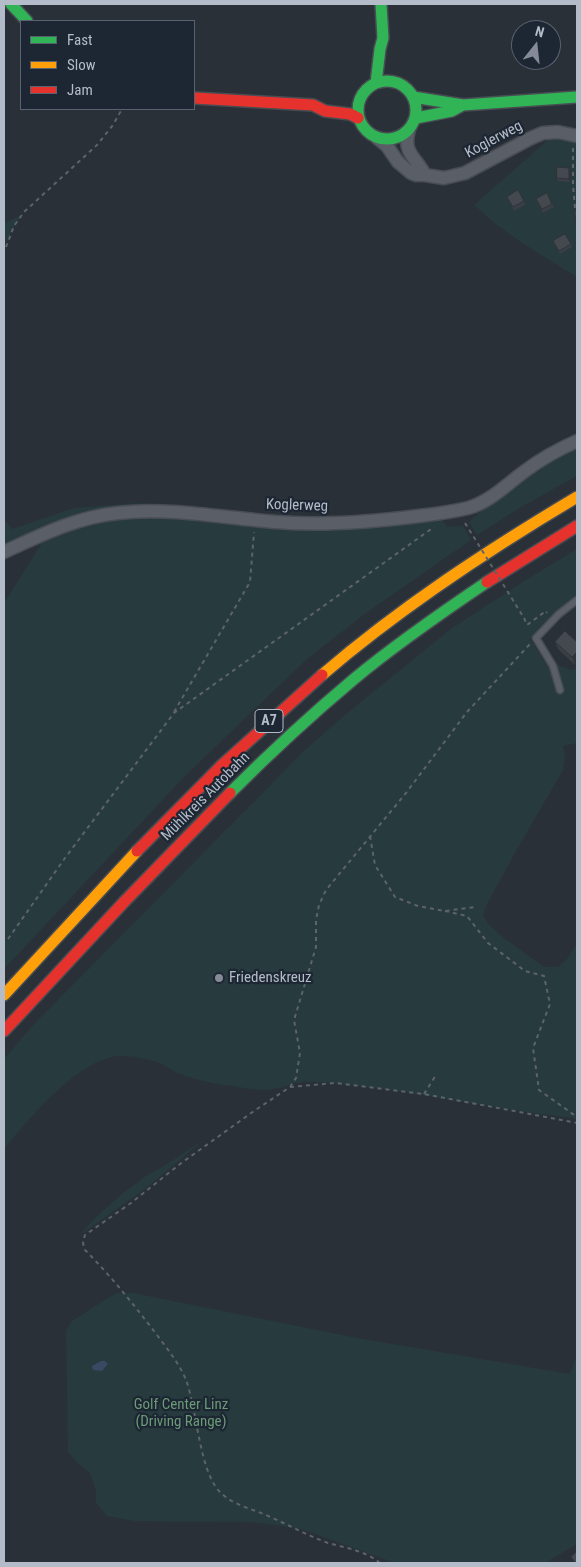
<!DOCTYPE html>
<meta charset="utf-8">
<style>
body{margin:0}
#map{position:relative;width:581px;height:1567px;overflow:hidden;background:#2a3038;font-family:"Roboto Condensed",sans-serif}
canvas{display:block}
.frame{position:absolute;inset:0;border:5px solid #b4bcc9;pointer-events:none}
.legend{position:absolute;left:20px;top:20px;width:175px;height:90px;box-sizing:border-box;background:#1d2633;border:1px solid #59626f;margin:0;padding:6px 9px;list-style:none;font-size:15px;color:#b4bcc9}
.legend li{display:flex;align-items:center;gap:10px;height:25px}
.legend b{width:25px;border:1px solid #59626f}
.north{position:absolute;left:511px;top:20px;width:50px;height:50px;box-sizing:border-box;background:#1d2633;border:1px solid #59626f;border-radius:50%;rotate:16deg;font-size:14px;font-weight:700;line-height:20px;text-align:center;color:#b4bcc9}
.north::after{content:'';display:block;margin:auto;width:18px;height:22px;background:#848b96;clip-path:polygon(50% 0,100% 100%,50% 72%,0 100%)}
</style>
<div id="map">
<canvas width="581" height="1567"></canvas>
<div class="frame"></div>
<ul class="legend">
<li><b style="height:6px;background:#30b455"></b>Fast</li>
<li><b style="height:6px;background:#ff9f0a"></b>Slow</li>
<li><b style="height:6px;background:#e5322d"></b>Jam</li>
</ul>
<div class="north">N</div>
</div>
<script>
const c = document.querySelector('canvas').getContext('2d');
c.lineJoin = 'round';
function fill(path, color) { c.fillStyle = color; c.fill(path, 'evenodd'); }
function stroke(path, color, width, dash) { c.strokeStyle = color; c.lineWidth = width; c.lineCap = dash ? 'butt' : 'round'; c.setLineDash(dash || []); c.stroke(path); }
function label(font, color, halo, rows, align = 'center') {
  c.font = font + ' "Roboto Condensed",sans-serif'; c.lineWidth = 4.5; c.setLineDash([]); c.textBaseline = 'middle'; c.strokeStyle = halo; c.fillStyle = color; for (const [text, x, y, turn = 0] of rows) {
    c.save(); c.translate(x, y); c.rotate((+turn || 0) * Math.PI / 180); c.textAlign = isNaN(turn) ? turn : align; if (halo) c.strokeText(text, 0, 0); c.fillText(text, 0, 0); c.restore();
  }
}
fill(new Path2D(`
 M549 139 577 142V277C542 255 504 234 474 205Z
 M21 215 4 246V224Z
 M577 445V476L523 506 477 535 469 522 505 490 537 467Z
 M140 503 179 506 213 512 108 511 4 548V519L12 529 74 508Z
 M137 515 225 519 440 517 447 527 463 526 471 540 366 613 307 659 185 776 4 969V603L47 535 64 528Z
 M577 549V597L545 622 530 639 549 668 556 664 570 670 577 669V743L563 746 565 756 563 770 516 851 486 906 483 915 488 924 504 938 544 967H558L567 959 577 944V1120L573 1118C490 1109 409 1090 325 1082 316 1082 304 1081 295 1083 288 1085 281 1089 273 1089 261 1091 244 1088 232 1086 215 1084 196 1080 180 1074 172 1071 165 1065 157 1062 144 1058 125 1054 112 1057 72 1066 29 1119 4 1149V1059L33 1025 306 749 346 714 452 628 529 578Z
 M205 1139 145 1189 80 1235 94 1219 123 1193 146 1176 164 1166Z
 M116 1293H133L357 1338 570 1374 577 1354V1544L545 1563H395L301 1529 277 1525 250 1522 135 1521 107 1516 96 1503V1490L90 1473 79 1464 68 1452 66 1331 72 1321Z`), '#273a3e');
fill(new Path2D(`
 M101 1361H105L108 1364 102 1371 93 1370 92 1366Z`), '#384963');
const lane = new Path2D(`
 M560 690 553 666 536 638 559 614 577 600`);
const street = new Path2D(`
 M409 130C402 153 416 157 425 175
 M377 138 387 146 398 162 411 173 416 175H425L444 178 465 173 531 138 543 133 558 132 577 136
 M4 552C41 535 77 517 118 513 171 507 223 518 276 522 324 526 372 522 419 516 436 514 452 512 468 508 490 502 507 484 525 471 541 459 559 449 577 441`);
const fast = new Path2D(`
 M11 4 27 21
 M358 110a29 29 0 1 1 58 0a29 29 0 1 1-58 0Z
 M376 83 380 49 383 38 381 4
 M413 97 463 105 577 97
 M416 118 452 111 461 106
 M230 793C270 753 311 715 354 679 396 644 441 613 487 582`);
const slow = new Path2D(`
 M322 675C401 607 488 550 577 497
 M4 995 137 851`);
const jam = new Path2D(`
 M194 98 313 105 325 111 350 114 358 118
 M487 582 577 526
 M137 851 222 765 322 675
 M4 1031 124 902 230 793`);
stroke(lane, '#484c53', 9);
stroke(street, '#484c53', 15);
stroke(fast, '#484c53', 14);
stroke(slow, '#484c53', 14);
stroke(jam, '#484c53', 14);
stroke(new Path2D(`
 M573 148V185L575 208
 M6 247 14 226 24 212 97 145 113 125 122 109
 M524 618 527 625 546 611 547 613
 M174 712 250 582 254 532
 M370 836 375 865 395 897 418 906 445 911 475 907
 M445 911 467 916 488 943 525 971 544 976 550 1004 533 1048 539 1090 577 1117
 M8 939 65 858 174 713 434 527
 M290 1087 335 1083 424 1094 577 1123
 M424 1094 436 1075
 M380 1563C366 1551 346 1548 328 1543 306 1535 287 1524 266 1515 250 1508 232 1505 219 1491 199 1469 197 1409 186 1380 179 1363 168 1350 157 1335 134 1305 111 1276 84 1249L83 1242 85 1235 131 1203 180 1164 254 1111 290 1087 296 1078 300 1053 294 1020 316 947V920L319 905 326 890 406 793 467 712 530 644`), '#5d636a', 2, [4, 4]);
stroke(lane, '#5a5e66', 6);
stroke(street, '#5a5e66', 12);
stroke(fast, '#30b455', 11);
stroke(slow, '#ff9f0a', 11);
stroke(jam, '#e5322d', 11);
stroke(new Path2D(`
 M465 523 524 618`), '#5d636a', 2, [4, 4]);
fill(new Path2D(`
 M571 172 570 182 558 181 557 178Z
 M507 197 524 201 525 205 514 211Z
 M536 199 552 204 554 207 543 213Z
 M553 241 571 244 572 247 560 254Z
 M555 642H577V662L575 665 558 649Z`), '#3a3f45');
fill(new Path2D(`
 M569 168 571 172 570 182 569 179Z
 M577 652V662L575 665 572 657Z`), '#303338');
const building = new Path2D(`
 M557 167 569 168V179L557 178Z
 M518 190 524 201 513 207 507 197Z
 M547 193 552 204 542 209 536 199Z
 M575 211H577V222L576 223Z
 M565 234 571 244 559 251 553 241Z
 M565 631 577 642V652L572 657 555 642Z
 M577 1551V1563H574L575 1562 571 1557Z`);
fill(building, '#444950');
stroke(building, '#303338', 1);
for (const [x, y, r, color] of [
 [219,978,5,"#848b96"]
]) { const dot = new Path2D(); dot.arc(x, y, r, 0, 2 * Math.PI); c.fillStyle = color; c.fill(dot); stroke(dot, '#1d2633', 2); }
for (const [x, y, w] of [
 [269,721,28]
]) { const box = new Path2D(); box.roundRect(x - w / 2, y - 11.5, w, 23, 4); c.fillStyle = '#1d2633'; c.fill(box); stroke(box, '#b4bcc9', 1); }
label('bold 14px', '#b4bcc9', null, [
 ["A7",269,721]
]);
label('15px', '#b4bcc9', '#1d2633', [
 ["Koglerweg",494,140,-28],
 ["Koglerweg",297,506,2],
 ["Mühlkreis Autobahn",206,797,-45]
]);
label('15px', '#b4bcc9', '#1d2633', [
 ["Friedenskreuz",229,978]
], 'left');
label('15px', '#6b9a76', '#1d2633', [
 ["Golf Center Linz",181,1405],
 ["(Driving Range)",181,1422]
]);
</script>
